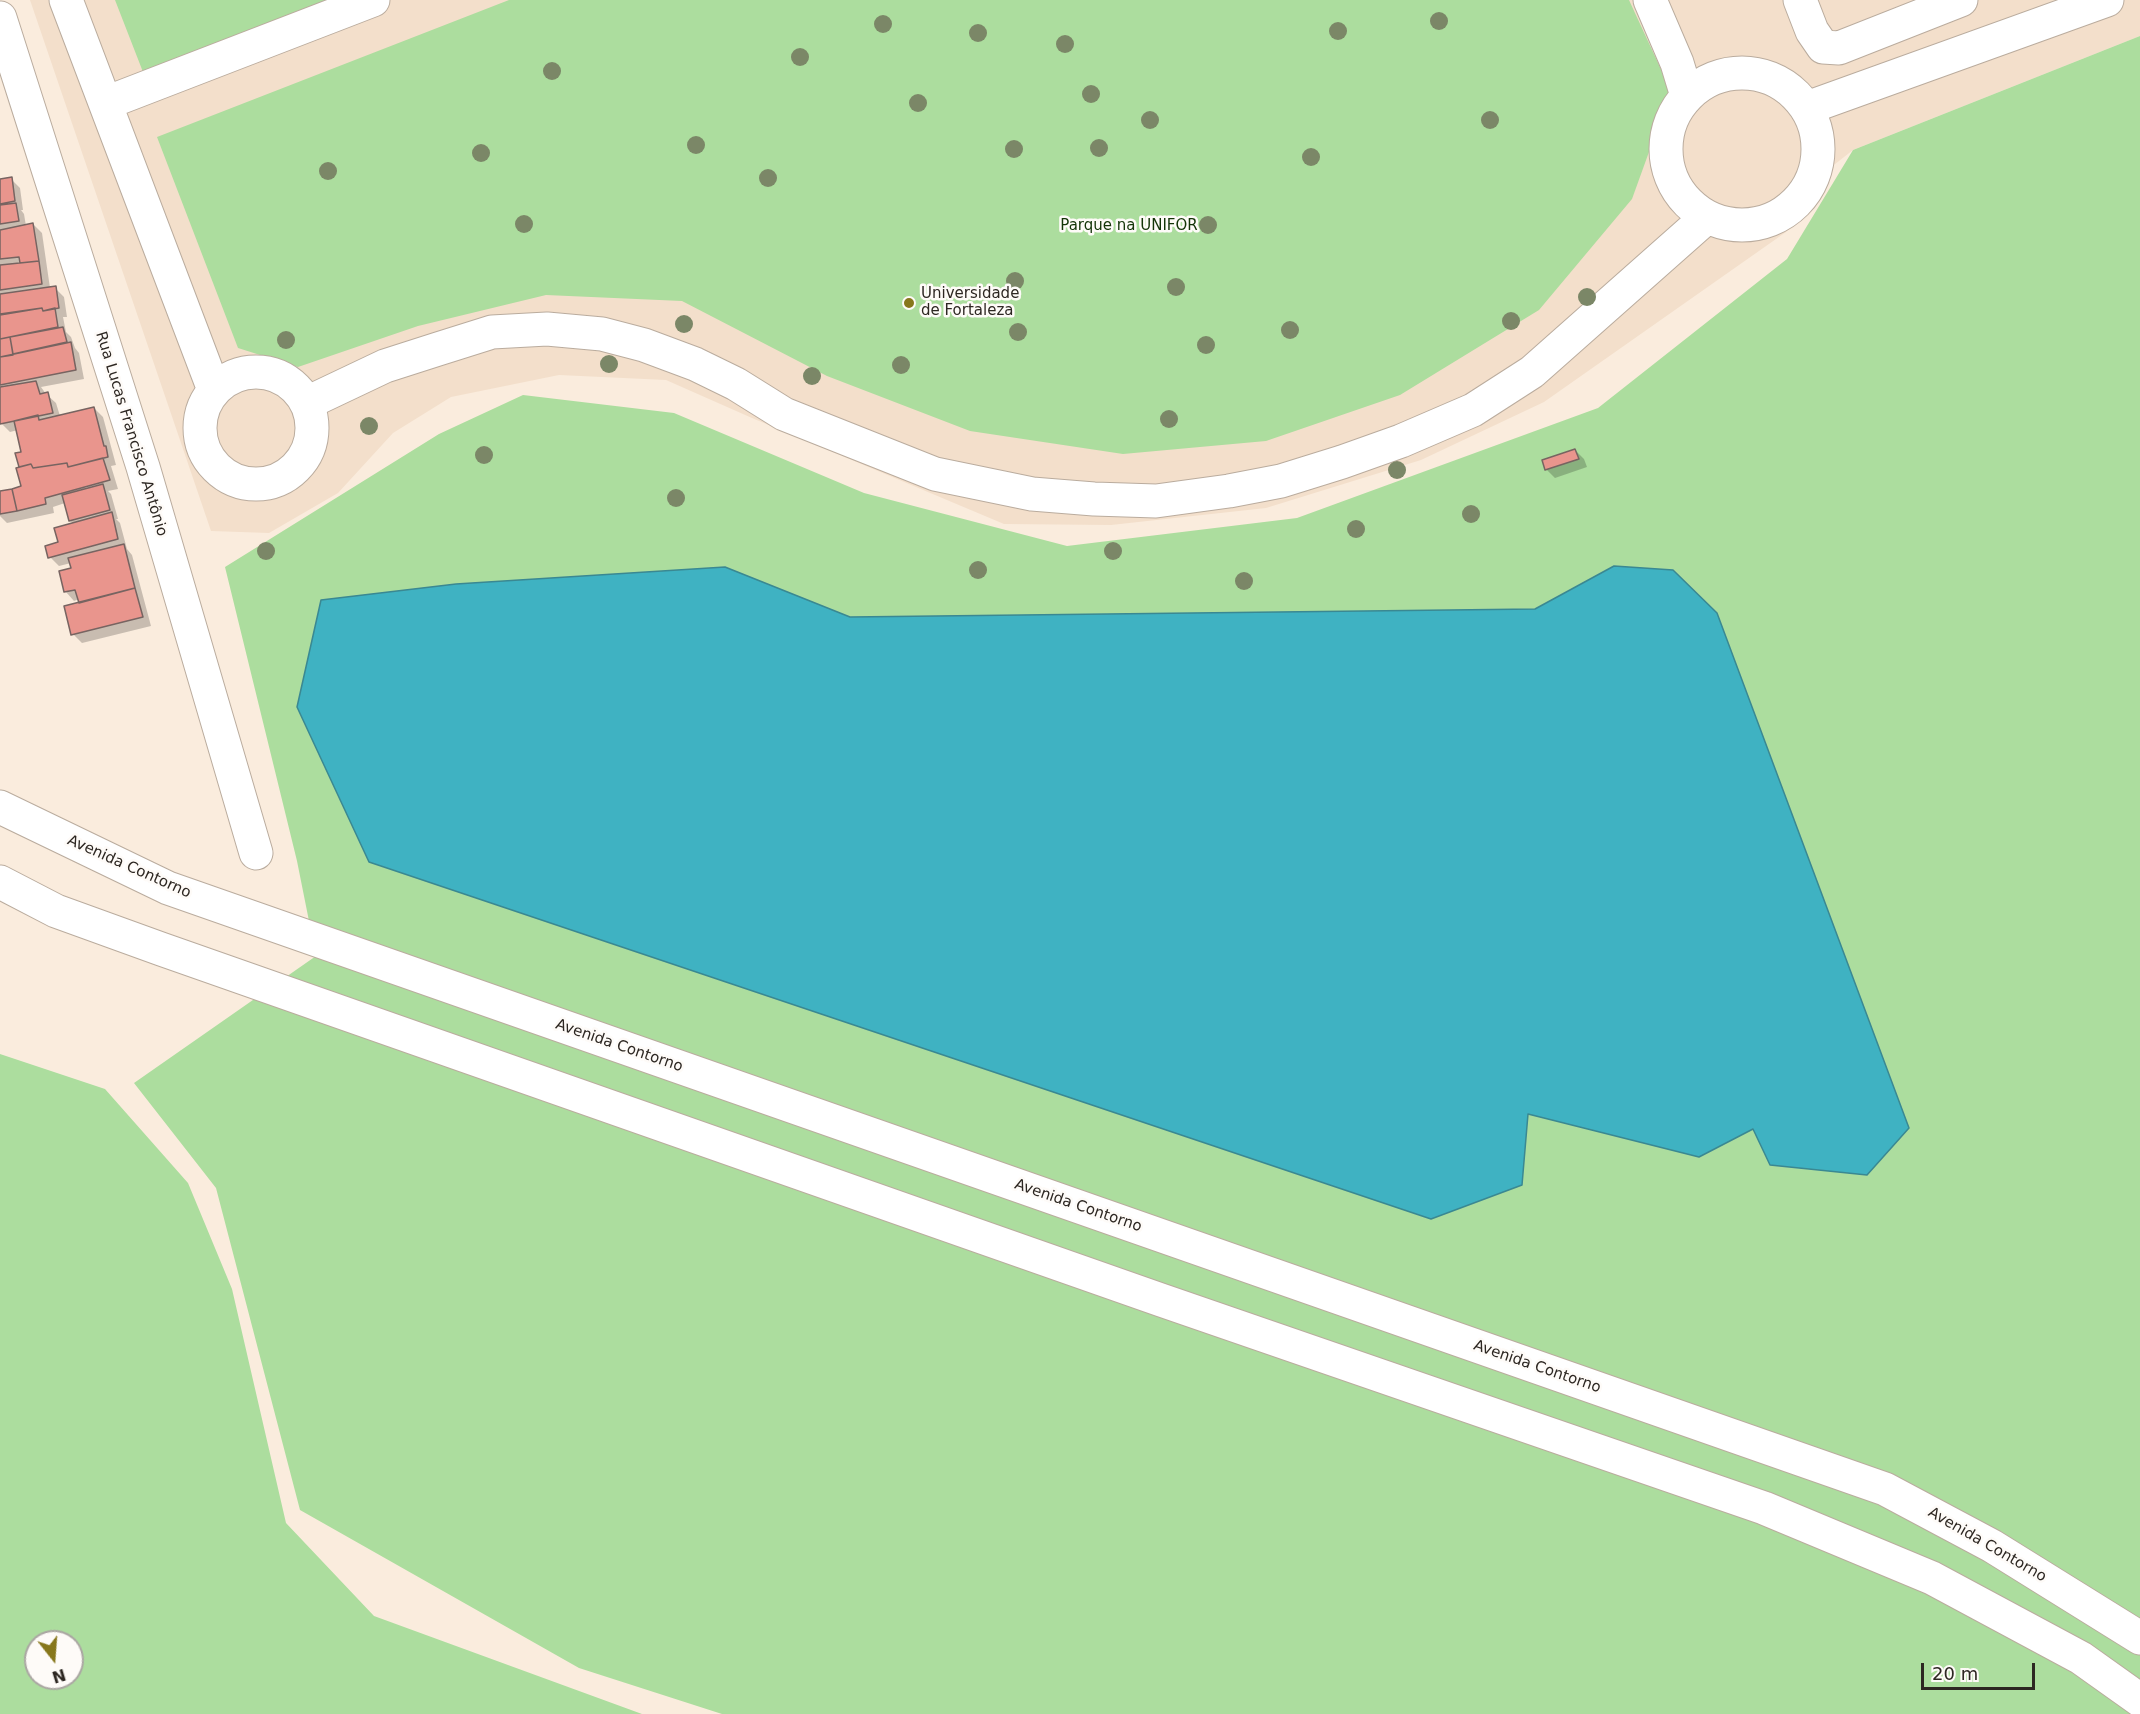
<!DOCTYPE html>
<meta charset="utf-8">
<style>
body{margin:0}
#map{position:relative;width:2140px;height:1714px;overflow:hidden;background:#faecdd;font-family:"DejaVu Sans",sans-serif}
canvas{display:block}
.north{position:absolute;left:24px;top:1630px;width:60px;height:60px;box-sizing:border-box;background:#fefbf8;border:2px solid #aaa6a2;border-radius:50%;rotate:163deg;font-size:16px;font-weight:700;line-height:24px;text-align:center;color:#2d2722}
.north::after{content:'';display:block;margin:auto;width:21px;height:27px;background:#87771c;clip-path:polygon(50% 0,100% 100%,50% 72%,0 100%)}
.scale{position:absolute;left:1921px;top:1663px;width:114px;height:27px;box-sizing:border-box;border:3px solid #2d2722;border-top:0;padding-left:8px;font-size:18px;line-height:21px;white-space:nowrap;color:#2d2722;-webkit-text-stroke:4px #fefbf8;paint-order:stroke}
</style>
<div id="map">
<canvas width="2140" height="1714"></canvas>
<div class="north">N</div>
<div class="scale">20 m</div>
</div>
<script>
const c = document.querySelector('canvas').getContext('2d');
c.lineJoin = 'round';
function fill(path, color) { c.fillStyle = color; c.fill(path, 'evenodd'); }
function stroke(path, color, width, dash) { c.strokeStyle = color; c.lineWidth = width; c.lineCap = dash ? 'butt' : 'round'; c.setLineDash(dash || []); c.stroke(path); }
function label(font, color, halo, rows, align = 'center') {
  c.font = font + ' "DejaVu Sans",sans-serif'; c.lineWidth = 5; c.setLineDash([]); c.textBaseline = 'middle'; c.strokeStyle = halo; c.fillStyle = color; for (const [text, x, y, turn = 0] of rows) {
    c.save(); c.translate(x, y); c.rotate((+turn || 0) * Math.PI / 180); c.textAlign = isNaN(turn) ? turn : align; if (halo) c.strokeText(text, 0, 0); c.fillText(text, 0, 0); c.restore();
  }
}
fill(new Path2D(`
 M30 0H2140V36L1853 150 1830 168 1804 215 1786 232 1544 402 1421 460 1266 508 1111 525 1004 524 752 418 666 380 559 375 451 397 393 433 338 493 269 533 211 531Z`), '#f3dfcb');
fill(new Path2D(`
 M115 0H328L143 72Z
 M509 0H1629L1671 91 1632 199 1539 310 1400 395 1266 441 1123 454 970 431 827 376 682 301 546 295 418 326 298 367 238 348 157 137Z
 M2140 36V1714H722L579 1668 300 1510 216 1188 134 1083 316 956 297 861 225 567 439 434 523 395 674 413 864 493 1067 546 1297 518 1598 408 1787 259 1853 150Z
 M0 1054 105 1089 188 1183 232 1289 286 1523 374 1616 642 1714H0ZM36 1642H72V1678H36Z`), '#acdd9e');
const water = new Path2D(`
 M1614 566 1673 570 1717 613 1909 1128 1867 1175 1770 1165 1753 1129 1699 1157 1528 1114 1522 1185 1431 1219 369 862 297 707 321 600 456 584 725 567 850 617 1535 609Z`);
fill(water, '#3fb2c2');
stroke(water, '#3a8892', 1.5);
fill(new Path2D(`
 M11 179 20 188 23 210H21L24 214 26 226 33 224 42 233 50 288H55L64 297 67 317H63L66 332 71 337 75 348 79 353 84 379 41 387 46 394 56 403 60 416 94 408 103 417 116 465 111 466 118 489 108 491 111 494 118 519H116L120 523 127 549 132 555 151 626 82 643 73 634 80 604 79 599 74 601 66 592 72 569 71 563 59 566 50 557 74 524 70 521 65 503 53 507 54 513 7 523 0 516V493L22 487 17 454 23 453 18 430 10 432 1 423 0 416V181ZM27 349V353L6 356Z
 M1575 450 1584 459 1587 467 1555 478 1546 469Z`), '#0003');
const building = new Path2D(`
 M12 177 15 201 0 204V179Z
 M16 203 19 221 0 224V205Z
 M33 223 39 261 20 263 19 257 0 259V230Z
 M39 261 42 284 0 290V265Z
 M56 286 59 308 43 311 42 308 0 314V294Z
 M42 308 43 311 55 308 58 327 0 339V315Z
 M63 327 67 342 13 354 10 337Z
 M10 337 13 355 0 357V339Z
 M71 342 76 370 0 385V357Z
 M36 381 40 394 48 392 53 413 0 424V387Z
 M94 407 104 446H106L108 457 68 467 67 463 33 468 31 464 19 467 15 453 21 452 14 421 38 415 39 420Z
 M1575 449 1579 459 1545 470 1542 460Z
 M103 458 110 480 45 498 46 504 17 511 12 489 21 486 16 468 31 464 33 468 67 463 68 467Z
 M103 484 110 510 69 521 62 495Z
 M12 489 17 511 0 514V491Z
 M112 512 118 539 48 558 45 546 58 542 54 528Z
 M124 544 135 588 79 603 75 590 64 592 59 571 71 568 68 558Z
 M135 588 143 617 71 635 64 606Z`);
fill(building, '#e9958d');
stroke(building, '#776461', 1.5);
const minor = new Path2D(`
 M66 0 214 390
 M1650 0 1677 63 1687 96
 M1800 0 1812 31 1823 47 1839 48 1961 0
 M0 18 143 467 256 853
 M1666 149a76 76 0 1 1 152 0a76 76 0 1 1-152 0Z
 M106 103 373 0
 M1807 108 2107 0
 M200 428a56 56 0 1 1 112 0a56 56 0 1 1-112 0Z
 M307 403 385 366 438 349 492 332 547 329 602 334 644 345 695 364 736 384 784 414 935 474 1032 494 1094 499 1156 501 1229 491 1281 481 1342 462 1401 441 1473 410 1532 372 1707 217
 M0 807 168 888 1885 1489 1992 1546 2140 1638
 M0 882 56 911 161 949 1161 1300 1764 1508 1932 1578 2081 1658 2140 1700`);
stroke(minor, '#baac9e', 35);
stroke(minor, '#fff', 33);
c.fillStyle = '#7b8767';
for (const [x, y] of [
 [1439,21],
 [883,24],
 [1338,31],
 [978,33],
 [1065,44],
 [800,57],
 [552,71],
 [1091,94],
 [918,103],
 [1150,120],
 [1490,120],
 [696,145],
 [1099,148],
 [1014,149],
 [481,153],
 [1311,157],
 [328,171],
 [768,178],
 [524,224],
 [1208,225],
 [1015,281],
 [1176,287],
 [1587,297],
 [1511,321],
 [684,324],
 [1290,330],
 [1018,332],
 [286,340],
 [1206,345],
 [609,364],
 [901,365],
 [812,376],
 [1169,419],
 [369,426],
 [484,455],
 [1397,470],
 [676,498],
 [1471,514],
 [1356,529],
 [266,551],
 [1113,551],
 [978,570],
 [1244,581]
]) { c.beginPath(); c.arc(x, y, 9, 0, 2 * Math.PI); c.fill(); }
for (const [x, y, r, color] of [
 [909,303,6,"#87771c"]
]) { const dot = new Path2D(); dot.arc(x, y, r, 0, 2 * Math.PI); c.fillStyle = color; c.fill(dot); stroke(dot, '#fefbf8', 2); }
label('15px', '#133407', '#fefbf8', [
 ["Parque na UNIFOR",1129,226]
]);
label('15px', '#2d2722', '#fefbf8', [
 ["Universidade",921,294],
 ["de Fortaleza",921,311]
], 'left');
label('15px', '#2d2722', '#fefbf8', [
 ["Rua Lucas Francisco Antônio",131,434,73],
 ["Avenida Contorno",129,867,24],
 ["Avenida Contorno",619,1046,19],
 ["Avenida Contorno",1078,1206,19],
 ["Avenida Contorno",1537,1367,19],
 ["Avenida Contorno",1987,1545,30]
]);
</script>
